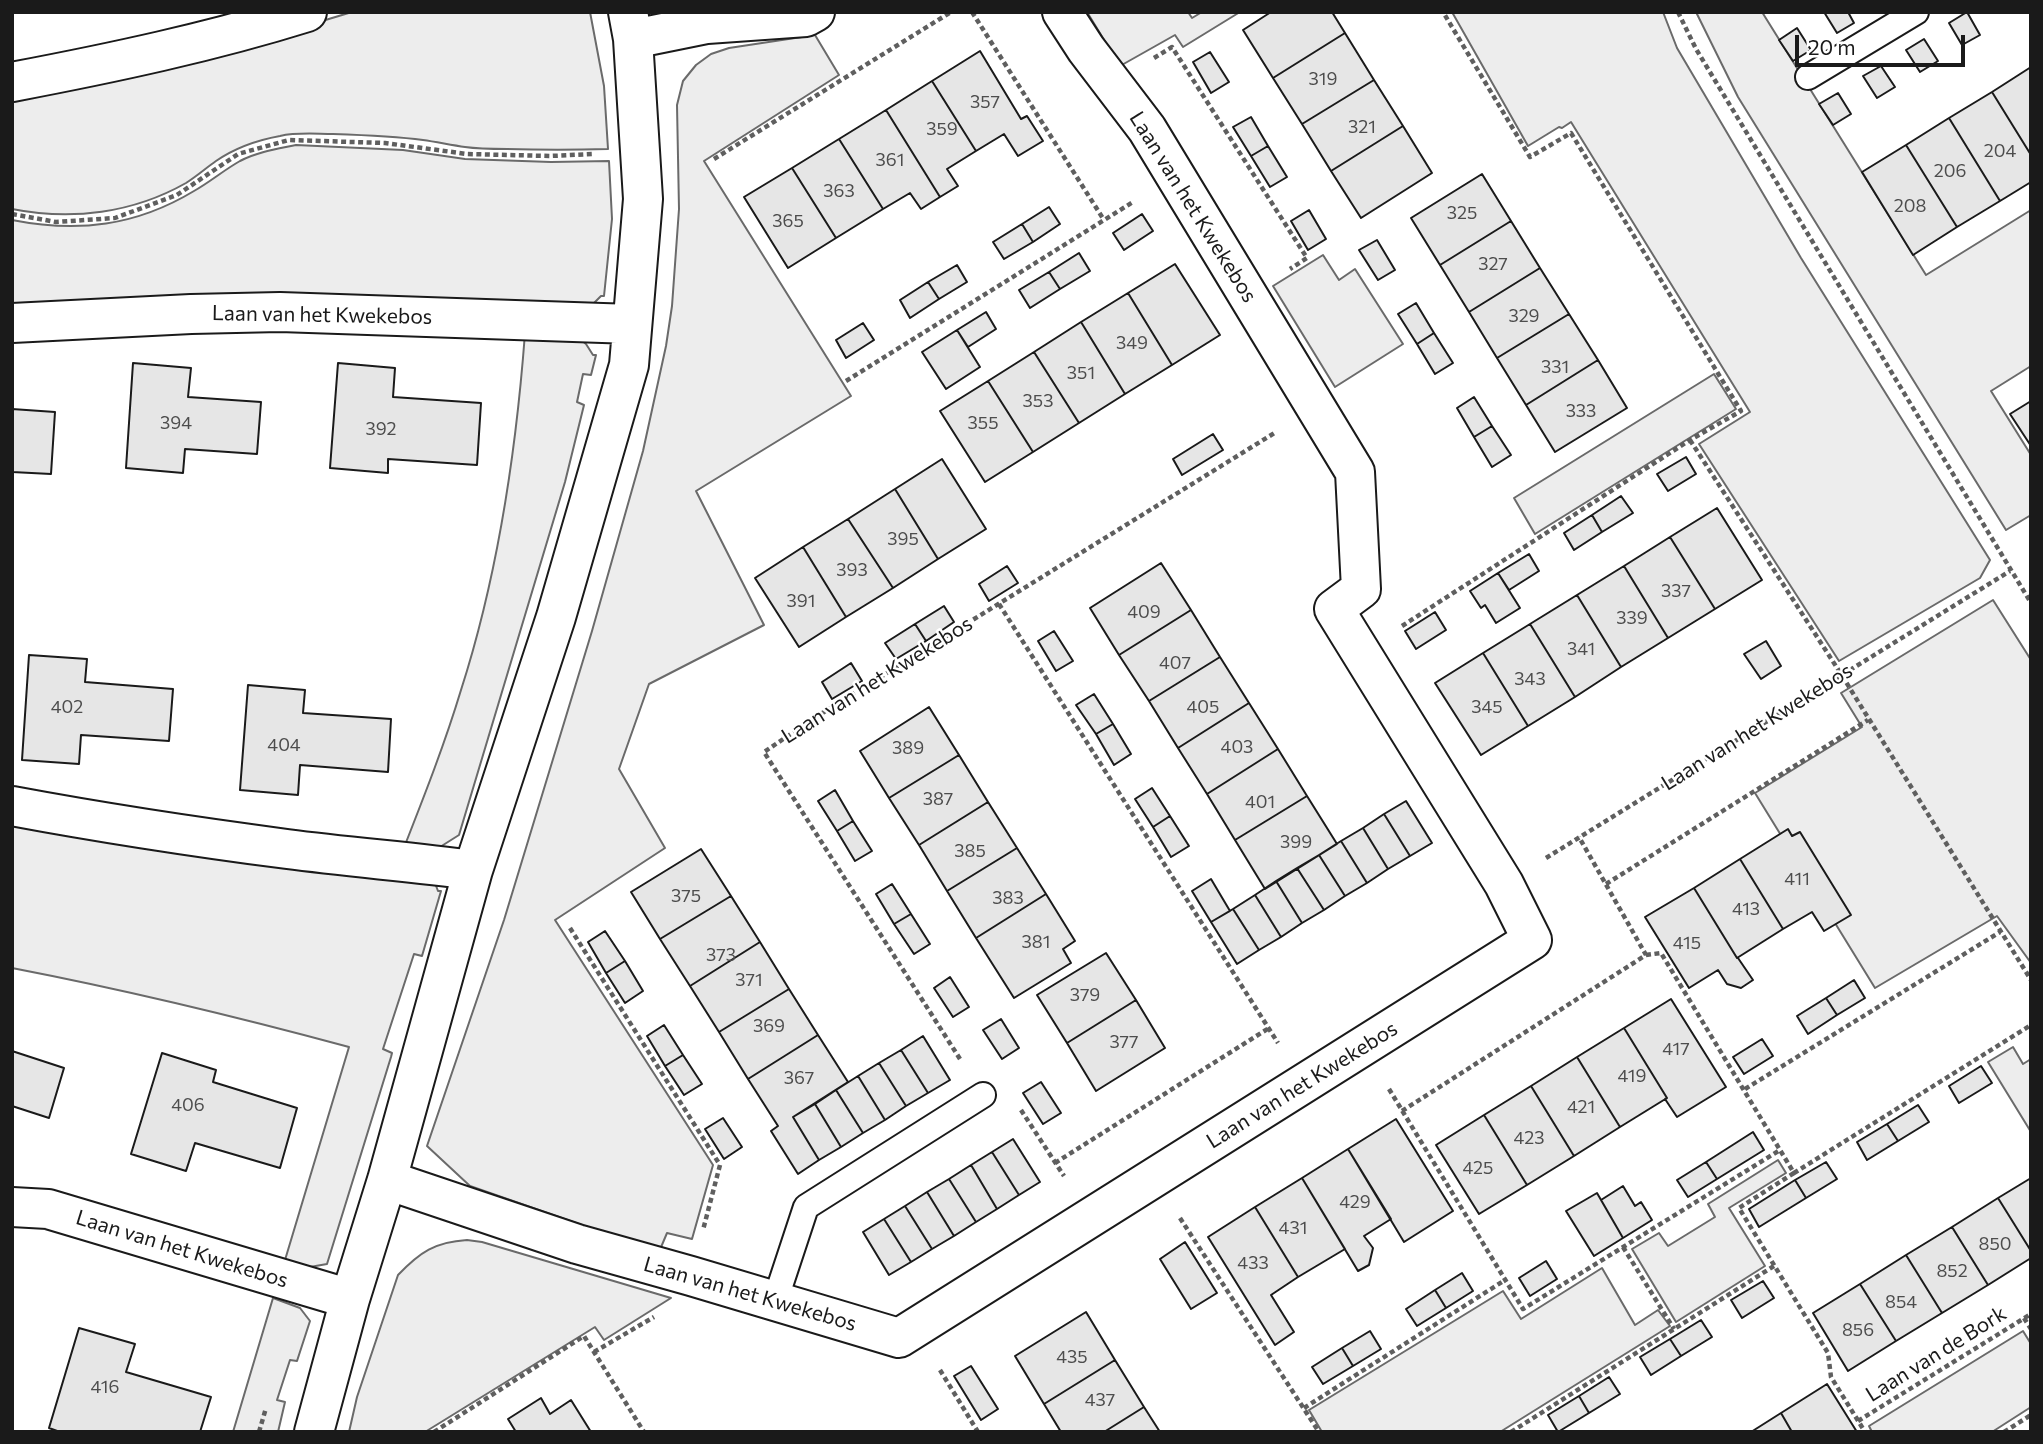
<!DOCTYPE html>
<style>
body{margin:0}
#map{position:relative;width:2043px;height:1444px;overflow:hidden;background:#fff;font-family:Commissioner,sans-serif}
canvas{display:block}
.frame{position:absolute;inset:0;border:14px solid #1a1a1a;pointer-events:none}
.scale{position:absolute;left:1795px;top:35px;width:170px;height:32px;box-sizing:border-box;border:4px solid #1a1a1a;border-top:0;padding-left:9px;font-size:21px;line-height:24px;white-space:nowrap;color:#1a1a1a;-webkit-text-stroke:5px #fff;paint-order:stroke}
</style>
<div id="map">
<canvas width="2043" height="1444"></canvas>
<div class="frame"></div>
<div class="scale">20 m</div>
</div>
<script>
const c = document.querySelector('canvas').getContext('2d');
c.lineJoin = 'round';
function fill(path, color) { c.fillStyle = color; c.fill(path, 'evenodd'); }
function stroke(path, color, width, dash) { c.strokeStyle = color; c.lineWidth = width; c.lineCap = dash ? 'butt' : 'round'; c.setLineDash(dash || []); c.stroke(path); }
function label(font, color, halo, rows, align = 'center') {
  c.font = font + ' Commissioner,sans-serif'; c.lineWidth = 5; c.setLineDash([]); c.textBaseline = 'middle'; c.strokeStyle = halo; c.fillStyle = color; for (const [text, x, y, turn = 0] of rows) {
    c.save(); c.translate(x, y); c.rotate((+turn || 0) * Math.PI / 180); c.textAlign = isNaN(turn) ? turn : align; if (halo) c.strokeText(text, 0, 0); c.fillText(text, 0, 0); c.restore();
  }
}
const green = new Path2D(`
 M352 12H590L604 86 608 149C574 150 541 150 507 149 493 149 479 149 465 147 451 145 437 142 423 140 393 136 363 135 333 134 316 134 297 132 280 136 258 140 235 148 216 161 206 168 197 176 186 183 133 213 72 221 12 209V97L289 31Z
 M1087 12H1188L1192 18 1202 12H1240L1183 47 1175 35 1120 66Z
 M1452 12H1663L1677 48 1801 258 1990 560 1980 578 1839 661 1699 444 1750 412 1571 122 1562 128 1559 127 1528 146Z
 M1696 12H1762L1926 275 2031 210V366L1991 391 2031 455V515L2006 530 1738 97Z
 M815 35 839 75 704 161 851 396 696 491 764 625 649 684 619 769 665 848 555 920 713 1165 692 1239 667 1233 659 1252 470 1186 427 1146 504 920 592 631 643 451 666 346 672 306 679 209 677 105 683 81 696 65 711 54 729 48Z
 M296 145 403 150 465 159 551 162 609 161 612 219 604 296H601L591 306 12 307V220C78 233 136 226 194 191 210 182 224 170 240 161 257 152 277 149 296 145Z
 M1323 255 1339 280 1355 269 1403 344 1335 387 1273 286Z
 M525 333 580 339 586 344 593 355H596L591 375 583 374 577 402 584 405 565 482 459 835 440 847 405 845C425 794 445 743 461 690 498 575 516 453 525 333Z
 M1714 374 1736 409 1535 534 1514 498Z
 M1993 600 2031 660V963L1997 916 1875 988 1755 793 1862 727 1841 693Z
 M12 819 435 883 438 891H441L422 956 414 954 383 1049 392 1053 391 1057 327 1264 310 1267 285 1260 349 1047C238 1017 126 990 12 968Z
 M2013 1047 2023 1064 2031 1059V1132L1988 1062Z
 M1778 1160 1786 1173 1729 1208 1765 1266 1676 1322 1632 1249 1659 1233 1668 1246 1715 1217 1708 1204Z
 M467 1240 482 1242 671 1298 604 1340 595 1327 425 1432H349L357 1397 398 1275C420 1252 435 1242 467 1240Z
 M1602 1268 1635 1325 1658 1310 1670 1326 1500 1432H1322L1309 1410 1503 1291 1521 1319Z
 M273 1298 300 1308 310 1321 297 1361 290 1360 277 1400 285 1402 278 1432H233Z
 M2023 1331 2031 1344V1407L1992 1432H1872L1869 1426Z`);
fill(green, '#ededed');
stroke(green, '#6a6a6a', 2);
const building = new Path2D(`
 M1271 12H1332L1345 33 1273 78 1243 30Z
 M1824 12H1848L1854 23 1837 33Z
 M1967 12 1980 35 1962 45 1949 23Z
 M1797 28 1811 50 1793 61 1779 40Z
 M1345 33 1374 80 1302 124 1273 78Z
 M1924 39 1938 61 1920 72 1906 50Z
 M980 51 1021 119 1027 116 1043 141 1018 156 1004 134 976 151 932 81Z
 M1210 52 1229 82 1211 93 1193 62Z
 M1881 66 1895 87 1877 98 1863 76Z
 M2031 67V155L1992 92Z
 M1374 80 1403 126 1331 171 1302 124Z
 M932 81 976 151 947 169 958 186 940 197 886 110Z
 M1992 92 2031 155V182L2000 201 1949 118Z
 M1838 93 1851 114 1833 125 1819 104Z
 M886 110 940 197 921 209 910 193 883 209 839 139Z
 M1251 117 1268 146 1251 156 1233 127Z
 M1949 118 2000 201 1957 227 1906 145Z
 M1403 126 1432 173 1361 218 1331 171Z
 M839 139 883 209 836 238 792 168Z
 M1906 145 1957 227 1913 255 1862 172Z
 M1268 146 1287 177 1270 187 1251 156Z
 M792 168 836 238 788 268 744 197Z
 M1482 174 1511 221 1440 265 1411 218Z
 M1049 207 1060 224 1033 242 1022 224Z
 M1309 210 1326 239 1308 250 1291 221Z
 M1142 214 1153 231 1124 250 1113 233Z
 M1511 221 1540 268 1469 312 1440 265Z
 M1022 224 1033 242 1004 259 993 242Z
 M1377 240 1395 270 1378 280 1359 250Z
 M1079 253 1090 271 1060 289 1049 272Z
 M1175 264 1220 335 1172 365 1128 293Z
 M957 265 967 282 939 299 928 282Z
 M1540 268 1569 314 1497 358 1469 312Z
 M1049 272 1060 289 1030 308 1019 290Z
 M928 282 939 299 910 318 900 300Z
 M1128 293 1172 365 1125 394 1081 322Z
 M1416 303 1434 333 1417 344 1398 314Z
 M986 312 996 329 968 347 957 330Z
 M1569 314 1598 360 1526 405 1497 358Z
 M1081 322 1125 394 1079 423 1034 352Z
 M863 323 874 340 846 358 836 340Z
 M957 330 980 367 946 389 922 352Z
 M1434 333 1453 363 1435 374 1417 344Z
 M1034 352 1079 423 1033 452 988 381Z
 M1598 360 1627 408 1555 452 1526 405Z
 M133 363 191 368 188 397 261 402 257 454 185 449 183 473 126 468Z
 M338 363 395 368 393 397 481 403 477 465 388 459V473L330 468Z
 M988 381 1033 452 985 482 940 411Z
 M1474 397 1492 426 1474 437 1457 408Z
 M2031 401V446L2010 414Z
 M12 409 55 412 51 474 12 472Z
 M1492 426 1511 455 1492 467 1474 437Z
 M1213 434 1223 450 1182 475 1173 459Z
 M1686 457 1696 474 1668 491 1657 474Z
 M942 459 986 529 938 559 895 489Z
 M895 489 938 559 893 588 848 519Z
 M1621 496 1633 513 1602 532 1592 515Z
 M1717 508 1762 580 1715 609 1670 537Z
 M1592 515 1602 532 1574 550 1564 533Z
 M848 519 893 588 846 617 803 547Z
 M1670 537 1715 609 1668 638 1624 566Z
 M803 547 846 617 799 647 755 578Z
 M1529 554 1539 571 1509 590 1498 573Z
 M1161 563 1191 610 1119 655 1090 608Z
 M1007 566 1018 583 989 601 979 584Z
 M1624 566 1668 638 1621 667 1577 595Z
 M1498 573 1520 608 1496 623 1485 605 1481 608 1470 591Z
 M1577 595 1621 667 1575 697 1530 624Z
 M944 606 954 622 926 641 915 624Z
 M1191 610 1220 657 1149 701 1119 655Z
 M1435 612 1446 630 1416 649 1405 631Z
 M915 624 926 641 896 659 885 643Z
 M1530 624 1575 697 1528 726 1483 653Z
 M1054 631 1073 661 1056 671 1038 641Z
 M1766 641 1781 666 1761 679 1744 654Z
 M1483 653 1528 726 1481 755 1435 683Z
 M29 655 87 659 85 682 173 689 169 741 81 735 79 764 22 760Z
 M1220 657 1249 703 1178 748 1149 701Z
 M851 663 862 681 832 699 822 682Z
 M248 685 305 690 303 713 391 719 388 772 300 765 298 795 240 790Z
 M1094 694 1113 724 1096 734 1076 705Z
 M1249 703 1278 749 1207 794 1178 748Z
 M929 707 959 755 889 798 860 751Z
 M1113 724 1131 754 1114 765 1096 734Z
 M1278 749 1307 796 1235 840 1207 794Z
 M959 755 988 802 919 845 889 798Z
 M1152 788 1170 816 1153 827 1135 799Z
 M835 790 853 821 837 831 818 801Z
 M1307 796 1337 844 1265 889 1235 840Z
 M1406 801 1432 843 1410 856 1384 814Z
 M988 802 1017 848 947 891 919 845Z
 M1384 814 1410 856 1388 869 1363 828Z
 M1170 816 1189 846 1171 857 1153 827Z
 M853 821 872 851 855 861 837 831Z
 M1363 828 1388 869 1367 883 1341 841Z
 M1788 829 1792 836 1800 832 1851 915 1824 931 1812 912 1783 929 1740 859Z
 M1341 841 1367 883 1345 896 1319 855Z
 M1017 848 1046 894 976 938 947 891Z
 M701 849 731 896 660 939 631 892Z
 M1319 855 1345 896 1324 910 1297 868Z
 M1740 859 1783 929 1737 958 1694 888Z
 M1297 868 1324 910 1302 923 1276 881Z
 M1211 879 1230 911 1211 922 1192 891Z
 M1276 881 1302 923 1281 937 1255 895Z
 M892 884 911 914 894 924 876 894Z
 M1694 888 1737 958H1738L1753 980 1741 988 1727 984 1718 970 1689 988 1645 917Z
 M1046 894 1075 941 1063 949 1071 963 1014 998 976 938Z
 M1255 895 1281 937 1259 950 1233 909Z
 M731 896 760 942 690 986 660 939Z
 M1233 909 1259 950 1237 964 1211 922Z
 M911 914 930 944 914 954 894 924Z
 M605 931 625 961 606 973 588 942Z
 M760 942 789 989 719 1032 690 986Z
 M1106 953 1136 1000 1067 1043 1037 995Z
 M625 961 643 991 625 1003 606 973Z
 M950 977 969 1007 953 1017 934 988Z
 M1854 980 1865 998 1837 1015 1826 998Z
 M789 989 818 1035 748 1079 719 1032Z
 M1826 998 1837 1015 1808 1034 1797 1016Z
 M1671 999 1726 1087 1677 1117 1665 1099 1667 1098 1624 1028Z
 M1136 1000 1165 1048 1096 1091 1067 1043Z
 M1001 1019 1019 1048 1002 1059 983 1030Z
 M664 1025 683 1055 665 1066 647 1036Z
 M1624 1028 1667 1098 1620 1127 1577 1057Z
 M818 1035 848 1082 793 1117 819 1160 798 1174 771 1131 778 1126 748 1079Z
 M923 1036 950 1080 928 1093 901 1050Z
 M1762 1039 1773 1056 1744 1074 1733 1057Z
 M901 1050 928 1093 906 1106 879 1063Z
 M12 1051 64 1068 49 1118 12 1106Z
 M162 1053 216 1070 213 1082 297 1108 280 1168 195 1143 186 1171 131 1154Z
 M683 1055 702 1084 684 1095 665 1066Z
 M1577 1057 1620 1127 1574 1156 1531 1086Z
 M879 1063 906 1106 885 1120 858 1076Z
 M1981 1066 1992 1083 1959 1103 1949 1086Z
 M858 1076 885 1120 863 1133 836 1090Z
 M1041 1082 1061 1113 1043 1124 1023 1093Z
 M1531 1086 1574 1156 1527 1185 1484 1115Z
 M836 1090 863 1133 841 1147 815 1104Z
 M815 1104 841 1147 819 1160 793 1117Z
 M1918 1105 1929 1122 1898 1141 1887 1124Z
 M1484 1115 1527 1185 1479 1214 1436 1145Z
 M723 1118 742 1147 724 1159 705 1129Z
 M1396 1119 1453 1211 1404 1242 1348 1149Z
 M1887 1124 1898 1141 1867 1160 1857 1142Z
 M1753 1132 1764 1150 1717 1179 1706 1162Z
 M1013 1139 1040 1182 1019 1195 992 1152Z
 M1348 1149 1391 1219 1364 1236 1373 1248 1369 1265 1358 1271 1302 1178Z
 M992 1152 1019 1195 997 1209 971 1165Z
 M1706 1162 1717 1179 1688 1197 1677 1180Z
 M1826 1162 1837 1179 1806 1198 1795 1180Z
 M971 1165 997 1209 976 1222 949 1179Z
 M1302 1178 1345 1249 1298 1277 1255 1207Z
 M2031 1178V1251L1998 1198Z
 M949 1179 976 1222 954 1236 927 1192Z
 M1795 1180 1806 1198 1759 1227 1749 1209Z
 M1623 1186 1635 1206 1641 1202 1652 1220 1623 1238 1601 1200Z
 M927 1192 954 1236 932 1249 905 1206Z
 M1597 1193 1623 1238 1594 1256 1566 1211Z
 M1998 1198 2031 1251V1258L1988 1285 1952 1227Z
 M905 1206 932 1249 911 1262 884 1219Z
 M1255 1207 1298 1277 1271 1295 1294 1332 1275 1345 1208 1237Z
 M884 1219 911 1262 889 1275 863 1232Z
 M1952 1227 1988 1285 1942 1313 1906 1255Z
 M1185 1242 1217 1293 1191 1309 1160 1259Z
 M1906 1255 1942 1313 1896 1341 1860 1284Z
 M1546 1261 1557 1279 1530 1296 1519 1278Z
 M1462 1273 1473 1291 1446 1308 1435 1290Z
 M1763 1281 1774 1298 1742 1318 1731 1300Z
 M1860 1284 1896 1341 1848 1371 1813 1313Z
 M1435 1290 1446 1308 1417 1326 1406 1309Z
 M1086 1312 1115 1360 1044 1404 1015 1356Z
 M1701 1320 1712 1337 1681 1356 1670 1339Z
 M79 1328 135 1344 126 1372 211 1397 200 1432H60L49 1428Z
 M1370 1331 1381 1349 1353 1366 1342 1348Z
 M1670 1339 1681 1356 1651 1375 1640 1357Z
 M1342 1348 1353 1366 1323 1384 1312 1367Z
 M1115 1360 1144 1407 1104 1432H1061L1044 1404Z
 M971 1366 998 1409 981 1420 954 1376Z
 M1609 1377 1620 1394 1589 1413 1579 1396Z
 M1827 1384 1857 1432H1792L1781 1413Z
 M1579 1396 1589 1413 1558 1432 1548 1415Z
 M541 1398 550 1414 571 1400 591 1432H516L508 1419Z
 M1144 1407 1160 1432H1104Z
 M1781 1413 1792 1432H1751Z`);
fill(building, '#e6e6e6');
stroke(building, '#1a1a1a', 2);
const service = new Path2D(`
 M1808 77 1916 12
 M775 1301 806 1207 983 1095`);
const minor = new Path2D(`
 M633 39 707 24 806 17 815 12
 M12 82C112 63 211 42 307 12
 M12 323 191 314 280 312 632 324
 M12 806C103 823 195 837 287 849 349 857 411 862 473 870
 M387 1180 577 1244 691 1276 899 1338 1532 940 1504 884 1334 609 1361 589 1355 472 1147 129 1086 49 1062 12
 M12 1207 48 1209 350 1299
 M314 1432 350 1299 387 1180 473 870 556 617 629 365 643 199 633 39 628 12`);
stroke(service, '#1a1a1a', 28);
stroke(minor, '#1a1a1a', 42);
stroke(new Path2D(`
 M972 12 1104 220
 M1678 12 1696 49 2031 603
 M1154 58 1172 47 1307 258 1290 269
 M714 159 951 12
 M12 214 56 222 115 218 177 195 238 154 289 140 385 143 467 154 550 156 593 154
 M846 381 1133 202
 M1690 440 1841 674 2031 980
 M999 604 1278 1043
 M1402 626 1690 440 1741 411 1571 133 1530 157 1443 12
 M1546 858 2010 571
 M1606 884 1868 720
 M570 928 720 1165 703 1230
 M1646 955 1661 953 1780 1150
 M960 1059 764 752 816 717 1276 432
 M1389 1089 1523 1309 1780 1150 1794 1173 2031 1025
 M1745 1089 2000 932
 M1021 1110 1064 1176
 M1402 1111 1646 955 1579 837
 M1055 1163 1269 1028
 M1794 1173 1739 1208 1828 1353 1831 1377 1865 1432
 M1180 1218 1319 1432
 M1623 1247 1674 1329
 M2024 1318 2031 1329
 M594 1352 654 1317
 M940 1370 978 1432
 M1304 1408 1505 1280
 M1858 1421 2031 1314
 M259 1432 266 1408
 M434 1432 584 1336 644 1432
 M1511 1432 1774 1266
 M2004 1432 2031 1415`), '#5f5f5f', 4.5, [5, 3.5]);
stroke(service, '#fff', 24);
stroke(minor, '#fff', 38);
label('18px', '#4d4d4d', null, [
 ["319",1323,79],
 ["357",985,102],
 ["321",1362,127],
 ["359",942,129],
 ["204",2000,151],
 ["361",890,160],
 ["206",1950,171],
 ["363",839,191],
 ["208",1910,206],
 ["325",1462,213],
 ["365",788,221],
 ["327",1493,264],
 ["329",1524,316],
 ["349",1132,343],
 ["331",1555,367],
 ["351",1081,373],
 ["353",1038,401],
 ["333",1581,411],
 ["394",176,423],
 ["355",983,423],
 ["392",381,429],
 ["395",903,539],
 ["393",852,570],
 ["337",1676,591],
 ["391",801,601],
 ["409",1144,612],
 ["339",1632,618],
 ["341",1581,649],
 ["407",1175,663],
 ["343",1530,679],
 ["402",67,707],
 ["405",1203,707],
 ["345",1487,707],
 ["404",284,745],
 ["403",1237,747],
 ["389",908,748],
 ["387",938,799],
 ["401",1260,802],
 ["399",1296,842],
 ["385",970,851],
 ["411",1797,879],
 ["375",686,896],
 ["383",1008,898],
 ["413",1746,909],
 ["381",1036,942],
 ["415",1687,943],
 ["373",721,955],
 ["371",749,980],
 ["379",1085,995],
 ["369",769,1026],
 ["377",1124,1042],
 ["417",1676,1049],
 ["419",1632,1076],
 ["367",799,1078],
 ["406",188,1105],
 ["421",1581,1107],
 ["423",1529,1138],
 ["425",1478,1168],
 ["429",1355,1202],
 ["431",1293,1228],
 ["850",1995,1244],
 ["433",1253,1263],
 ["852",1952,1271],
 ["854",1901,1302],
 ["856",1858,1330],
 ["435",1072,1357],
 ["416",105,1387],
 ["437",1100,1400]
]);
label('21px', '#1a1a1a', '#fff', [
 ["Laan van het Kwekebos",1193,207,58],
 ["Laan van het Kwekebos",322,315,1],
 ["Laan van het Kwekebos",877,680,-32],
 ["Laan van het Kwekebos",1757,727,-32],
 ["Laan van het Kwekebos",1302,1085,-32],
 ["Laan van het Kwekebos",182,1249,17],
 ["Laan van het Kwekebos",750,1294,16],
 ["Laan van de Bork",1936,1354,-32]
]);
</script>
